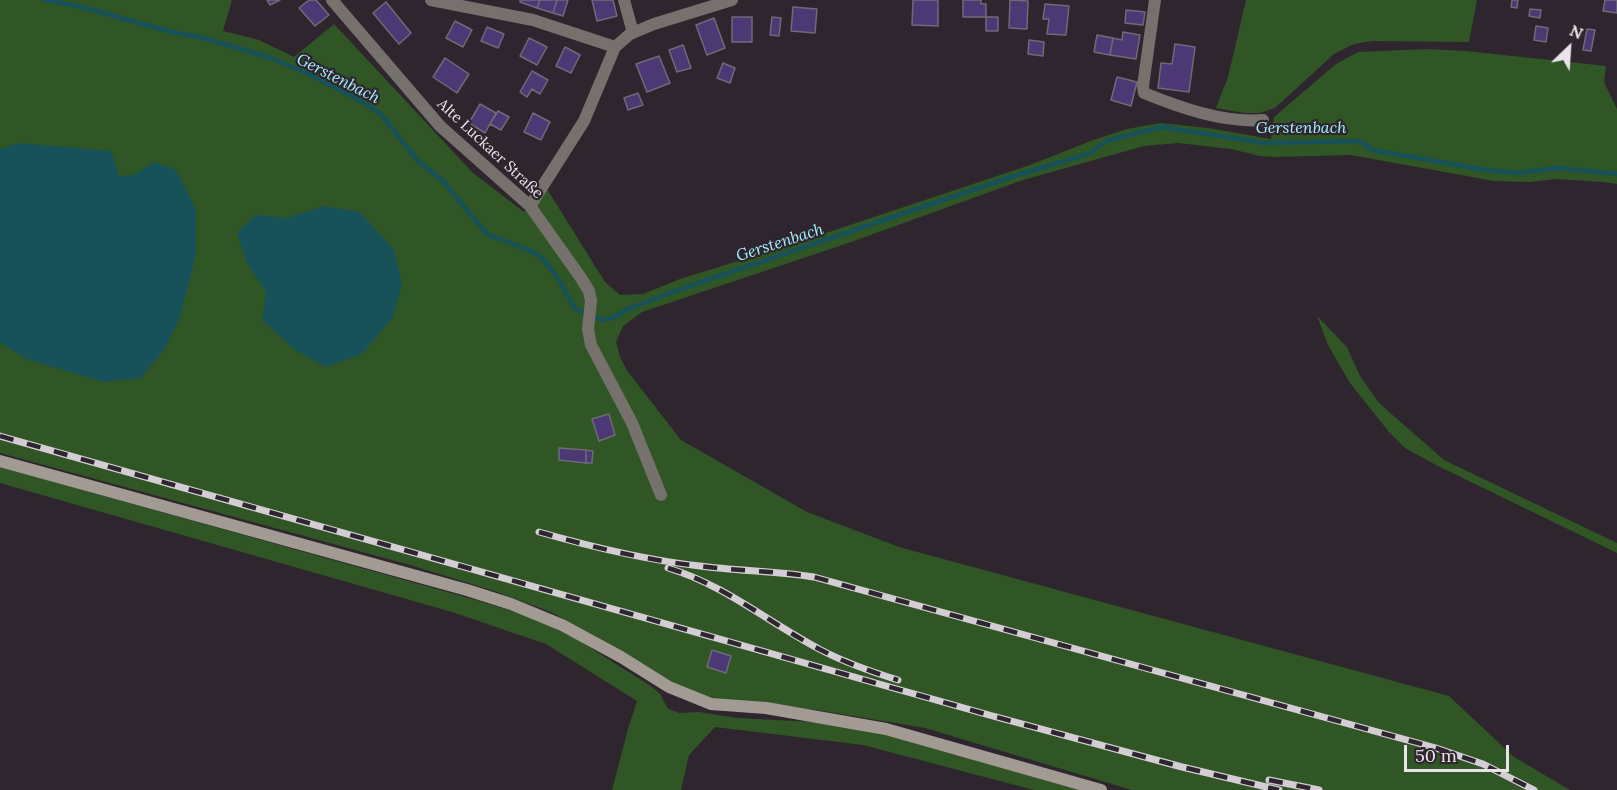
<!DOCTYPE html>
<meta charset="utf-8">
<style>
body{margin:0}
#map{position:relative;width:1617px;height:790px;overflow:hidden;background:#2e252e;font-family:Lora,serif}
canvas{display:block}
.north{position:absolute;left:1539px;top:18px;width:60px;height:60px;-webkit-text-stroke:4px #2e252e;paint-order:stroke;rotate:25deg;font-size:16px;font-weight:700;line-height:24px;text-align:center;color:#eae4ea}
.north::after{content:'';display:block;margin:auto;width:21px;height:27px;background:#eae4ea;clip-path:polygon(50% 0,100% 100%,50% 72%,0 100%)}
.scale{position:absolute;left:1404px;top:745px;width:105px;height:27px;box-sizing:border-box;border:3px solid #eae4ea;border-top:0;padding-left:8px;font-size:18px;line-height:21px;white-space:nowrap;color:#eae4ea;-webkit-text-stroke:4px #2e252e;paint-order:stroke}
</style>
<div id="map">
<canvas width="1617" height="790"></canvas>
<div class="north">N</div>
<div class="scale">50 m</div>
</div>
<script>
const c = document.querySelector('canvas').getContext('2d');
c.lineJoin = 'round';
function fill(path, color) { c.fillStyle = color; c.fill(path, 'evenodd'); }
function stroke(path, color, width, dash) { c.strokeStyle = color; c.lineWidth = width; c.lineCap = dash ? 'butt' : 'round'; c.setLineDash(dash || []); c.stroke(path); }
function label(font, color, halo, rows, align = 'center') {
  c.font = font + ' Lora,serif'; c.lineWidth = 4.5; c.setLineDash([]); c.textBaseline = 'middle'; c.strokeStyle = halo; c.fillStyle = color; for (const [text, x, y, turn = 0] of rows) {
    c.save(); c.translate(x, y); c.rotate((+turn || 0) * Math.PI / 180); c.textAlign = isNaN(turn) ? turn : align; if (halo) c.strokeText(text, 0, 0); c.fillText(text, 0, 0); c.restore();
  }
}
fill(new Path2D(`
 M0 0H232L223 31 259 40 294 57 334 24 473 173 524 212 547 189 605 282 620 295 643 294 680 279 793 244 1030 165 1093 140 1127 129 1160 123 1208 128 1271 139 1274 117 1336 64 1358 52 1427 49 1466 51 1606 66 1604 82 1617 109V184L1603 182 1556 179 1530 182 1494 181 1351 155 1275 157 1260 156 1231 149 1178 143 1144 146 1023 180 851 242 642 312 623 326 616 342 620 357 628 372 681 440 807 512 899 547 1449 696 1514 757 1570 790H1132L925 728 817 710 721 703 683 689 618 649 551 612 494 591 410 565 0 453Z
 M1246 0H1477L1469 42 1372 41 1354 44 1334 54 1275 108 1260 113H1245L1216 108 1228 77Z
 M1317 316 1347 347 1360 376 1379 403 1444 460 1617 543V553L1436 465 1405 448 1389 432 1350 383 1328 345Z
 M0 467 476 600 534 618 578 640 651 686 660 694 668 709 680 713 699 712 737 718 814 722 895 735 1088 790H1034L863 745 715 727 689 755 681 790H612L628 729 637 701 546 644 452 612 0 483Z`), '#305626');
fill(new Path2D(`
 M19 143 111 151 120 177 135 174 155 162 176 170 196 209V254L180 318 163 351 141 378 103 382 26 359 0 342V149Z
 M323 206 360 212 394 250 402 283 393 317 362 354 326 367 295 350 262 320 266 292 247 263 237 233 255 215 287 218Z`), '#17525a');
stroke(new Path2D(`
 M45 0 82 7 171 32 200 37 268 57 307 73 359 100 380 113 418 161 442 180 487 234 531 251 543 259 558 278 575 309 602 320 615 317 628 309 678 290 1014 176 1088 154 1107 141 1136 133 1162 127 1265 143 1356 141 1365 144 1372 150 1486 170 1518 173 1556 168 1617 174`), '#17525a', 4.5);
const building = new Path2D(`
 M267 0H280L270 5Z
 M309 0H316L329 15 315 26 299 8Z
 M520 0H540L537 8 520 2Z
 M540 0H557L553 13 537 8Z
 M557 0H568L563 16 553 13Z
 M592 0H613L617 16 597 21Z
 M913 0H938V26L912 25Z
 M963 0H981V4H986V17H963Z
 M1010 0 1028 1 1027 29 1009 28Z
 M1512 0H1518L1517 8 1511 7Z
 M1605 0H1617V13L1603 11Z
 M386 2 411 33 399 44 373 13Z
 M1045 4 1069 6 1066 35 1047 34 1049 19H1043Z
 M793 7 817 9 815 33 791 31Z
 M1530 9 1541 10 1540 18 1529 16Z
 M1126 10 1145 12 1143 25 1125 23Z
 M732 17H752V42H732Z
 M772 17 781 18 779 36 770 35Z
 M986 17H998V31H986Z
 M714 18 725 48 707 55 696 25Z
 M455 21 472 30 463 47 446 38Z
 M1536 26 1548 28 1546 42 1534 40Z
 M487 27 504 34 498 48 481 41Z
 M1587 29 1595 30 1591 51 1583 50Z
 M1123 32 1140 35 1136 59 1110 55 1113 38 1122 40Z
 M1097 35 1113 38 1110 55 1094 52Z
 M529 38 547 47 537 65 520 56Z
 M1029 40 1044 42 1043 56 1028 54Z
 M1175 44 1195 47 1189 92 1158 88 1161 63 1172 64Z
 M683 45 691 68 677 72 669 50Z
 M565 47 580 55 571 73 556 66Z
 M659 56 670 83 647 92 636 64Z
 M445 58 469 74 457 93 433 77Z
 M723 63 735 68 730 83 717 78Z
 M532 71 548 80 540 94 532 89 527 97 520 92Z
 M1117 77 1137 82 1131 106 1111 100Z
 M638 93 643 105 628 110 624 98Z
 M480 104 496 113 485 133 469 123Z
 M498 111 509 117 501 130 490 124Z
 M533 113 550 122 541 140 524 132Z
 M609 414 615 435 599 441 592 419Z
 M559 448 586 450V463L559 460Z
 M586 450 593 451 592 463H586Z
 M712 650 731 656 726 673 707 667Z`);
fill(building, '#4c3874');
stroke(building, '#6e6b77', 1.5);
stroke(new Path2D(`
 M332 0 440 126 530 206 581 278 589 291 591 301 588 329 591 345 632 423 661 495
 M431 0 533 20 615 47
 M624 0 633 33
 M1155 0 1143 86 1144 93C1181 108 1223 123 1263 120
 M530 206 584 121 615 47 630 34 654 24 732 0`), '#76716d', 12);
stroke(new Path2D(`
 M0 461 467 590 511 604 562 625 621 657 669 687 711 704 766 708 886 729 1101 790`), '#a29a93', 12);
const rail = new Path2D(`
 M0 436 989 715 1182 767 1279 790
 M539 532C592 547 645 560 700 566 738 571 776 571 814 577L1436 748 1483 764 1534 790
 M668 568C725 585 769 623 821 650 846 663 872 672 898 680
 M1269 780 1319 790`);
stroke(rail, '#d4ced4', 7);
stroke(rail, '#2e252e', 4.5, [14]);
label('15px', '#eae4ea', '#2e252e', [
 ["Alte Luckaer Straße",490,149,43]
]);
label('italic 16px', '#a2f0fc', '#2e252e', [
 ["Gerstenbach",338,79,27],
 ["Gerstenbach",1301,128],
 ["Gerstenbach",780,243,-18]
]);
</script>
